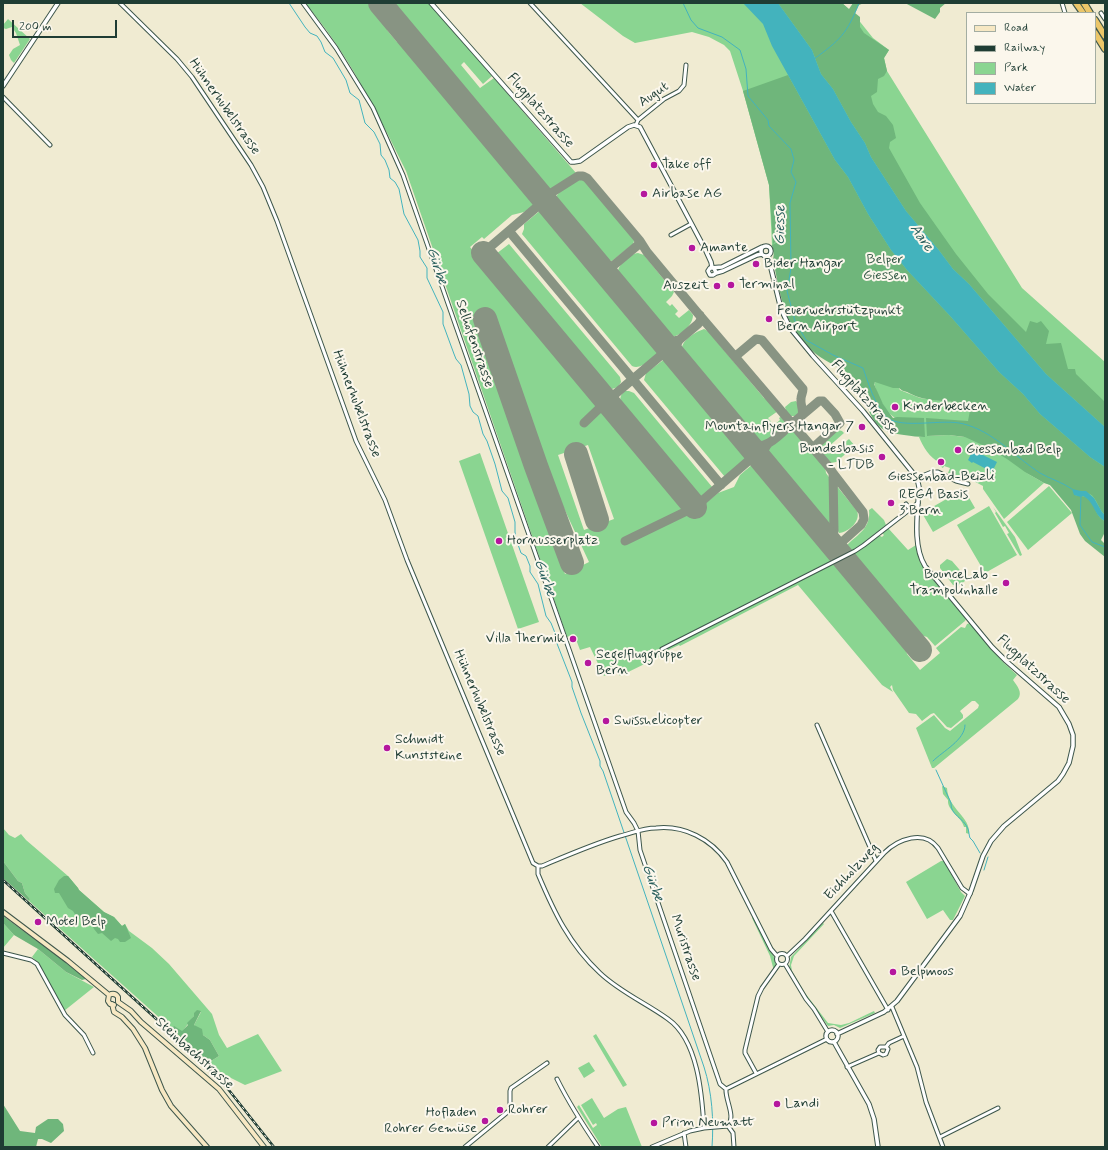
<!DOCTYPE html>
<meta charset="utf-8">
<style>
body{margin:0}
#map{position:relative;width:1108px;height:1150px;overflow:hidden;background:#f0ebd2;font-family:Mynerve,sans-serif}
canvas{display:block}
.frame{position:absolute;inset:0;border:4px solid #1f3d34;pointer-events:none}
.legend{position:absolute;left:966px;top:12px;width:130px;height:92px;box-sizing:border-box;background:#fbf7ec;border:1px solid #a3ada2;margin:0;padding:5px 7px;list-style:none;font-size:12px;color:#1f3d34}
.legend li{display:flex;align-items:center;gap:8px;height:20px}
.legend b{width:20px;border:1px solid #a3ada2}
.scale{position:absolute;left:12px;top:20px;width:105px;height:18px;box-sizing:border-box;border:2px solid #1f3d34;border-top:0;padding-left:5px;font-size:12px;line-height:14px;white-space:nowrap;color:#1f3d34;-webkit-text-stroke:3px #fbf7ec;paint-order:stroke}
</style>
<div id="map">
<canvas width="1108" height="1150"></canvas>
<div class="frame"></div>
<ul class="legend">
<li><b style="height:5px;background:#f7e8c3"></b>Road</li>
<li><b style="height:5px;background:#1f3d34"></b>Railway</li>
<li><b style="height:11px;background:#8ad591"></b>Park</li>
<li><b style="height:11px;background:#43b3bd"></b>Water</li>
</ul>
<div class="scale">200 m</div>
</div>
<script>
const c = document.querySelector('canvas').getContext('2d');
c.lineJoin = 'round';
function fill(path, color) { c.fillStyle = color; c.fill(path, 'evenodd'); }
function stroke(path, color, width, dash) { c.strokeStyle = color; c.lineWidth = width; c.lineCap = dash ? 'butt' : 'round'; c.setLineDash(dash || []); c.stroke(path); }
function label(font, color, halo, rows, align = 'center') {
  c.font = font + ' Mynerve,sans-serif'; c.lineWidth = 4; c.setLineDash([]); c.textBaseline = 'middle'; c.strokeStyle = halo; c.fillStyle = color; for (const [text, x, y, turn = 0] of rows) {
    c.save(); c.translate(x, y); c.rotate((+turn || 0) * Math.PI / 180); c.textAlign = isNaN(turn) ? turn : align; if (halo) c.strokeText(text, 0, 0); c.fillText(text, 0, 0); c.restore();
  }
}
fill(new Path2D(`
 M305 3H370L391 27 387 30 397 42 403 43 537 204 524 212 512 215 484 239 482 237 470 247 687 507 624 539 627 544 698 509 718 493 734 487 740 475 754 463 835 559 834 562 837 561 905 644 907 654 920 670 940 653 936 648 961 627 965 628 967 624 970 623 1003 662 1017 675 1013 680C1017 686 1023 692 1018 699L934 768H932L916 728 934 715 945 728 950 731 978 708 979 705 975 701H972L960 711 963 715V718L951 728 947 727 934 713 931 714 922 721 916 714 909 713 893 690 892 685 890 687 893 692 882 685 798 585 680 646 679 645 662 653 663 655 620 676 617 670 604 676 590 647 580 650 574 634 567 637 406 171C377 112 348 53 305 3ZM490 311 542 461 589 562 565 574 474 316ZM588 445 614 519 584 530 558 455Z
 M391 3H429L492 76 483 84 464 62 461 65 480 88 494 78 576 173 551 190H548L545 187 419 37 405 16 402 17Z
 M580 3H842L853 13 873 38 889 50 884 58 887 71 1022 288 1105 362V523L1050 485 1025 472 1044 483 1004 519 983 489V486L968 478 967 480 956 475 955 477 948 473 950 468 944 466 943 468 938 465 939 462C930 458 923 447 919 437L925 436C898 421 883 416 874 383L877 381 899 388 900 390 920 398 958 403 797 334 786 314 772 245 769 185 743 91 730 51 724 45 709 37 692 32 635 43 623 36ZM929 419 967 422 964 437 949 435 927 436Z
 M8 19 30 39 14 63 11 60 9 55 13 49 20 45 16 33 12 27 6 29 3 28V25Z
 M581 178 586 179 635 238 633 244 612 261 607 260 603 257 557 202 556 197C560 189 573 180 581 178Z
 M542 209 660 351C653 357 641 371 632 366L522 234 524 229V224Z
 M509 244 620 377 621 382 618 387 612 389 607 386 496 254Z
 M638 253 644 255 674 292 672 296 666 302 670 306 672 304 678 311 675 314 679 318 689 310 693 315C693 325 681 336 671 337L667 333 618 274C616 266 630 254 638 253Z
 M704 329 708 331 764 398 767 399 778 411 768 418 774 425 780 420 779 418 782 416 786 421 785 426 766 443H761L757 441 682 351C680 341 695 332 704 329Z
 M666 358 750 458 725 477 644 380 646 373Z
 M625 391H629L634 393 713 488 701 499 622 405C619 399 620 395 625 391Z
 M796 401 799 406V414L796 416H791L787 414 785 407 791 402Z
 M791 429 795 430 798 433 825 466 826 473 831 480 832 531 768 453 769 446 788 431Z
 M838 430 842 431 844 433 827 448 831 454 849 439 855 446 836 462 830 463 818 447C820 443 833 432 838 430Z
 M480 453 539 622 518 629 459 461Z
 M836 485 857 511C861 521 849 532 839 533L837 529Z
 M1049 486 1072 513 1028 550 1007 522Z
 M964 489 975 508 933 532 922 513Z
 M989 506 1017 555 985 573 957 525Z
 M993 507 1015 537 1022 555 1020 556 1007 534 1009 533 1005 526 1003 527 995 513 996 512Z
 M872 508 884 520 886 525 862 544 851 551 848 550 846 548 847 545C858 534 871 528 869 510Z
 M888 528 908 550 916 545 920 562 925 570 966 619 965 621 935 646 927 637 918 634 851 554 864 547 878 535 882 537 884 535 882 533Z
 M947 559 952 561 965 576V581L958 586 953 585 940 568V565Z
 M942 786 947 788C948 809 971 817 969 834L966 833V827H964C962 817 947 811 948 800L943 794Z
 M3 828 9 835 15 838 21 834 26 840 68 876 78 888 79 890 104 912 114 917 122 926 125 924 129 931 152 948 169 964 212 1014 219 1035 227 1048 258 1034 282 1071 245 1085 229 1077 223 1079 208 1063 219 1056 210 1040 203 1035 194 1025 201 1012 194 1016 182 1032 174 1027 172 1029 29 901 30 899 25 893 22 883 18 881 3 861Z
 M941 861H944L961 892 965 896 953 920H950L943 910 927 919 906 882Z
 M753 916 775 959 776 965 774 971 770 956 752 918Z
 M3 923 14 935 3 948Z
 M823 923 824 924 794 956 791 965 792 971 805 993 828 1023 841 1025 849 1023 874 1011 875 1013 840 1028 834 1025 828 1026 805 995 789 968 791 957Z
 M38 949 66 972 94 987 64 1011 39 964 32 957Z
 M596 1034 627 1085 623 1087 593 1036Z
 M589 1062 595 1071 584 1078 578 1068Z
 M592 1098 604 1118 618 1109 626 1107 642 1147H602L577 1107 579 1105 593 1128 597 1125 596 1123 593 1125 581 1105Z`), '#8ad591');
fill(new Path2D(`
 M778 3H842L849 9 853 3H864L859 5 855 13 860 17V27L864 33 889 50 884 58 887 71 884 76 878 79 877 92 871 96 873 104 878 112 886 116 893 125 896 138 890 142 889 148 920 203 956 254 988 294 1026 332 1030 321 1037 323 1041 321 1049 331 1046 344 1061 343 1068 369H1075L1076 374 1105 402V427L1046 374 969 284 953 269 938 249 906 211 871 157 865 143 851 122 833 89 821 74 812 50Z
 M905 3H946L940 8V12L935 19Z
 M788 75 835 160 848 177 868 214 891 250 907 270 951 317 999 372 1023 394 1040 414 1090 457 1105 467V515C1098 509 1097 498 1090 494 1086 492 1078 493 1074 492L1075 495C1079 497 1083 495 1087 498 1096 504 1095 517 1105 521V532L1101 540 1105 544V557L1085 541 1080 534 1071 510 1050 485 1044 483 1025 472 1007 459 989 448 965 437 949 435 927 436 926 418 968 421 971 405C949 399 928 404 907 392 903 391 901 390 899 388H893L875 382 874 384 883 404 893 418 897 417 924 418 925 437C918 437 912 436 904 435 885 433 876 428 868 409 864 400 863 388 857 381 848 371 827 363 816 354 784 328 781 297 773 260L774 252 772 245 778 242 780 243 781 241 778 239 773 244 769 185 743 91Z
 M3 861 18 881 22 883 25 893 30 899 29 901 3 878Z
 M64 876H68L78 888 79 890 104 912 114 917 122 926 125 924 131 938 125 942H120L118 939 115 938 111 941 102 933 98 934 94 929 91 923 84 922 76 916 73 911 68 908 59 893H55L54 889 59 880Z
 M3 916 60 958 86 979 82 980 66 972 38 949 14 935 3 923Z
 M197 1010 201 1011 194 1025 202 1029 203 1035 210 1040 219 1056 208 1063 172 1029 174 1026 182 1031 188 1025 187 1023 194 1016V1013Z
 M3 1104 20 1131 35 1133 36 1127 48 1119H58L63 1124 64 1131 51 1143 42 1139H38L36 1147H3Z`), '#6fb67b');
fill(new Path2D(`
 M743 3H778L812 50 821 74 833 89 851 122 865 143 871 157 906 211 938 249 953 269 969 284 1046 374 1105 427V467L1090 457 1040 414 1023 394 999 372 951 317 907 270 891 250 868 214 848 177 835 160 772 46 763 24Z
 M973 450 997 462 992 472 973 462 972 463 968 460Z
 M1072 489 1081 491H1086L1094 498 1102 512 1105 515V521C1094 516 1095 502 1083 496L1081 497 1074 495Z`), '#43b3bd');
stroke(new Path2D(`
 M289 3 305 27 310 33 317 36 321 42 325 52 333 58 346 80 350 93 359 100 365 123 374 132 380 144 381 155 385 160 389 170 390 178 395 182 399 189 404 214 418 240 420 251V257L427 268V278L443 312V324L454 354 456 359 461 365 469 394 470 406 473 412 478 416 483 434 487 441 495 464 502 491 508 498 510 505 515 522V532L516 539 521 553 526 556 530 566V572L538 584 546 616 551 623 555 633 556 641 572 682V687L581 713 600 761V766L603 771 704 1067C712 1092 714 1120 712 1147
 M683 3 691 20 698 28 722 37 740 50 746 69 748 96 768 120 769 126 791 149 794 160 791 172 796 182 790 203 791 268 787 291 795 321 806 340 833 355 863 368C868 382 875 406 886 417 902 430 943 418 964 424 994 432 1014 456 1040 473 1050 479 1062 482 1072 489
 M814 59C840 40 847 34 859 3
 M1081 496 1080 525 1092 542 1105 547
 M933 761C943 751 965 740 965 725
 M936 770 951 803C950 815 964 818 968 829 969 831 969 836 970 838L973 841 980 853
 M984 870 988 857`), '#43b3bd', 1);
stroke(new Path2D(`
 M534 187 541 194 548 195 578 176H583L587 178 640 241 647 252 696 311 829 467 833 473 863 512 864 519 861 525 843 541 835 543 829 540
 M552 193 549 202 553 209
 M509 231 721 485
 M483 253 552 194
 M599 264 607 268 614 265 638 245 639 242 638 239
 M613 282 610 272 614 265
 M660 337 669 342 679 340
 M679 340C674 348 675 354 680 361
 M736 358 737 355 756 339 762 340 803 389C803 393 801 395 801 399 800 406 805 411 801 417
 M584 423 607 401 698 324 701 320 700 315
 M787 428 819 401H823L835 414 840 423 817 444 816 447V450
 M747 442C763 454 779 436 791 424
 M766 465C763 458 762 452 767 445
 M833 473 834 531
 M625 541 695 507 768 444
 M842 556 840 548 843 541`), '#889483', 9);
stroke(new Path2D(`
 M380 3 920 650
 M483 253 695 507
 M485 319 536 466 572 563
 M576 454 597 520`), '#889483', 24);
const minor = new Path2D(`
 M120 3 177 59 192 77 251 165 263 187 277 221 356 441 385 500 407 560 533 863 538 866H542C568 855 593 844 620 836 632 833 643 828 656 828 684 825 711 839 727 862L771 949 777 956
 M303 3 336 48 373 108 403 175 626 812 634 823 638 831 640 850 720 1084 726 1089
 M530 3 638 120 636 125
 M1062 3 1065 13
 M1101 13 1105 19
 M3 97 50 145
 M638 120 664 99 679 91 684 85 686 65
 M671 235 691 224
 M917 478 932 472H938L956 481 968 484
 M906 504 910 509
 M662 649 855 551 864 545 918 503
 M817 725 876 861
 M538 866V874C554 912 569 944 600 973 620 992 646 1003 668 1019 698 1040 702 1094 704 1128
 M831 911 888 1010
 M3 953 31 960 37 964 65 1015 84 1035 93 1053
 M776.5 959a5.5 5.5 0 1 1 11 0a5.5 5.5 0 1 1-11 0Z
 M787 956 805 939 884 853C898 839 924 829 938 848L962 888 970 894
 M785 964 806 999 814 1009 828 1032
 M892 1007 917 1067 926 1102 943 1147
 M879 1053 878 1050 880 1047H886L889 1043 904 1036
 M847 1067 879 1053 883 1055 886 1054 888 1049 886 1047
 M756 1073 745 1053V1050L758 996 762 988 779 964
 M557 1079C569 1103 583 1125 598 1147
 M726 1089 827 1039
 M726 1089C725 1100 736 1116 728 1126
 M728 1126 733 1133 734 1147
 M684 1133 686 1147
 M940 1137 998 1108
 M465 1147 510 1110V1091L511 1088 547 1063
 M548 1147 578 1118
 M652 1147 690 1131 704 1128 728 1126`);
const tertiary = new Path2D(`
 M431 3 571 162H574L580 161 628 127 634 125 640 127 706 251 711 262 712 267
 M3 86 58 3
 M761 251a5 5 0 1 1 10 0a5 5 0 1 1-10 0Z
 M768 256 781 309 790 328 813 356 863 411 917 478 919 487C918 511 912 545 925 566L992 647 1006 661 1059 707 1069 724 1073 735V746L1069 763 1063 774 1058 781 1004 826 991 841 983 856 971 891 960 916 897 1001 884 1012 837 1034
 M714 268 716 273 713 275H710L708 271 710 268 722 267 762 247
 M716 273 723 271 757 255 762 254
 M826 1036a6 6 0 1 1 12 0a6 6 0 1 1-12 0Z
 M834 1042 869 1104 874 1119 878 1147`);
const secondary = new Path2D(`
 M3 912 68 961 109 995
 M109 995 108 1001 110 1004 114 1005
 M109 995C113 993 116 994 118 997V1002
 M118 1002 131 1011 141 1022 219 1089 264 1147
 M112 1004 114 1012 122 1017 133 1029 145 1048 162 1090 171 1106 207 1147`);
const motorway = new Path2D(`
 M1076 3 1083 13
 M1084 3 1090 13
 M1095 20 1105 36
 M1095 33 1105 49`);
stroke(minor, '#3e574c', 5);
stroke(tertiary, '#3e574c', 5.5);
stroke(secondary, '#3e574c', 6);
stroke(motorway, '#3e574c', 8);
stroke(minor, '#fff', 3);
stroke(tertiary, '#fff', 3.5);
stroke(secondary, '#f7e8c3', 4);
stroke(motorway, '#ebc669', 5.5);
const rail = new Path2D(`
 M3 880 196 1055 228 1089 274 1147`);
stroke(rail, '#1f3d34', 2.5);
stroke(rail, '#fbf7ec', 1, [3]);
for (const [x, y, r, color] of [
 [654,165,4,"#b5179e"],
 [644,194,4,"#b5179e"],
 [692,248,4,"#b5179e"],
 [756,264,4,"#b5179e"],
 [731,285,4,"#b5179e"],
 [717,286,4,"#b5179e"],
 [769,319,4,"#b5179e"],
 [895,407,4,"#b5179e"],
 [862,427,4,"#b5179e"],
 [958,450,4,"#b5179e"],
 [882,457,4,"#b5179e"],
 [941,462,4,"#b5179e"],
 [891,503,4,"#b5179e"],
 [499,541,4,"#b5179e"],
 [1006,583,4,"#b5179e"],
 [573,639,4,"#b5179e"],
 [588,663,4,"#b5179e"],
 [606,721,4,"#b5179e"],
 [387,748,4,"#b5179e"],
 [38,922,4,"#b5179e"],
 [893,972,4,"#b5179e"],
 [777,1104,4,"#b5179e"],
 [500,1110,4,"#b5179e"],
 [485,1121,4,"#b5179e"],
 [654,1123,4,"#b5179e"]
]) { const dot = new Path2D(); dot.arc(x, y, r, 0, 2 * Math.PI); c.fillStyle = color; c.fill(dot); stroke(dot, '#fbf7ec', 1.5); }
label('14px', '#1f3d34', '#fbf7ec', [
 ["Augut",654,95,-35],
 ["Hühnerhubelstrasse",224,107,55],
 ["Flugplatzstrasse",540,111,49],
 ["Selhofenstrasse",474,344,71],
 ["Flugplatzstrasse",864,398,49],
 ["Hühnerhubelstrasse",356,404,69],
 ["Flugplatzstrasse",1033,670,43],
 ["Hühnerhubelstrasse",479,703,67],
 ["Eichholzweg",852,872,-47],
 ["Muristrasse",685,948,71],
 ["Steinbachstrasse",194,1054,42]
]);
label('14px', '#1f3d34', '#fbf7ec', [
 ["Take off",662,165],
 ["Airbase AG",652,194],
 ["Amante",700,248],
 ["Bider Hangar",764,264],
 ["Terminal",739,285],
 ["Auszeit",709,286,"right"],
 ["Feuerwehrstützpunkt",777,311],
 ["Bern Airport",777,327],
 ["Kinderbecken",903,407],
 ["Mountainflyers Hangar 7",854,427,"right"],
 ["Bundesbasis",874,449,"right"],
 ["- LTDB",874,465,"right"],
 ["Giessenbad Belp",966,450],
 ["Giessenbad-Beizli",941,477,"center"],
 ["REGA Basis",899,495],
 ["3 Bern",899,511],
 ["Hornusserplatz",507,541],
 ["BounceLab -",998,575,"right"],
 ["Trampolinhalle",998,591,"right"],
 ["Villa Thermik",565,639,"right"],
 ["Segelfluggruppe",596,655],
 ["Bern",596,671],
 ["Swisshelicopter",614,721],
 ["Schmidt",395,740],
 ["Kunststeine",395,756],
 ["Motel Belp",46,922],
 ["Belpmoos",901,972],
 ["Landi",785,1104],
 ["Rohrer",508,1110],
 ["Hofladen",477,1113,"right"],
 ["Rohrer Gemüse",477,1129,"right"],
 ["Prim Neumatt",662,1123]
], 'left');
label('14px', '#345b47', '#fbf7ec', [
 ["Belper",885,260],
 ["Giessen",885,276]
]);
label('italic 15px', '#2a605d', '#fbf7ec', [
 ["Giesse",781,225,-89],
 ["Aare",921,238,55],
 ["Gürbe",436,266,72],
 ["Gürbe",544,578,71],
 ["Gürbe",652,883,71]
]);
</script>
